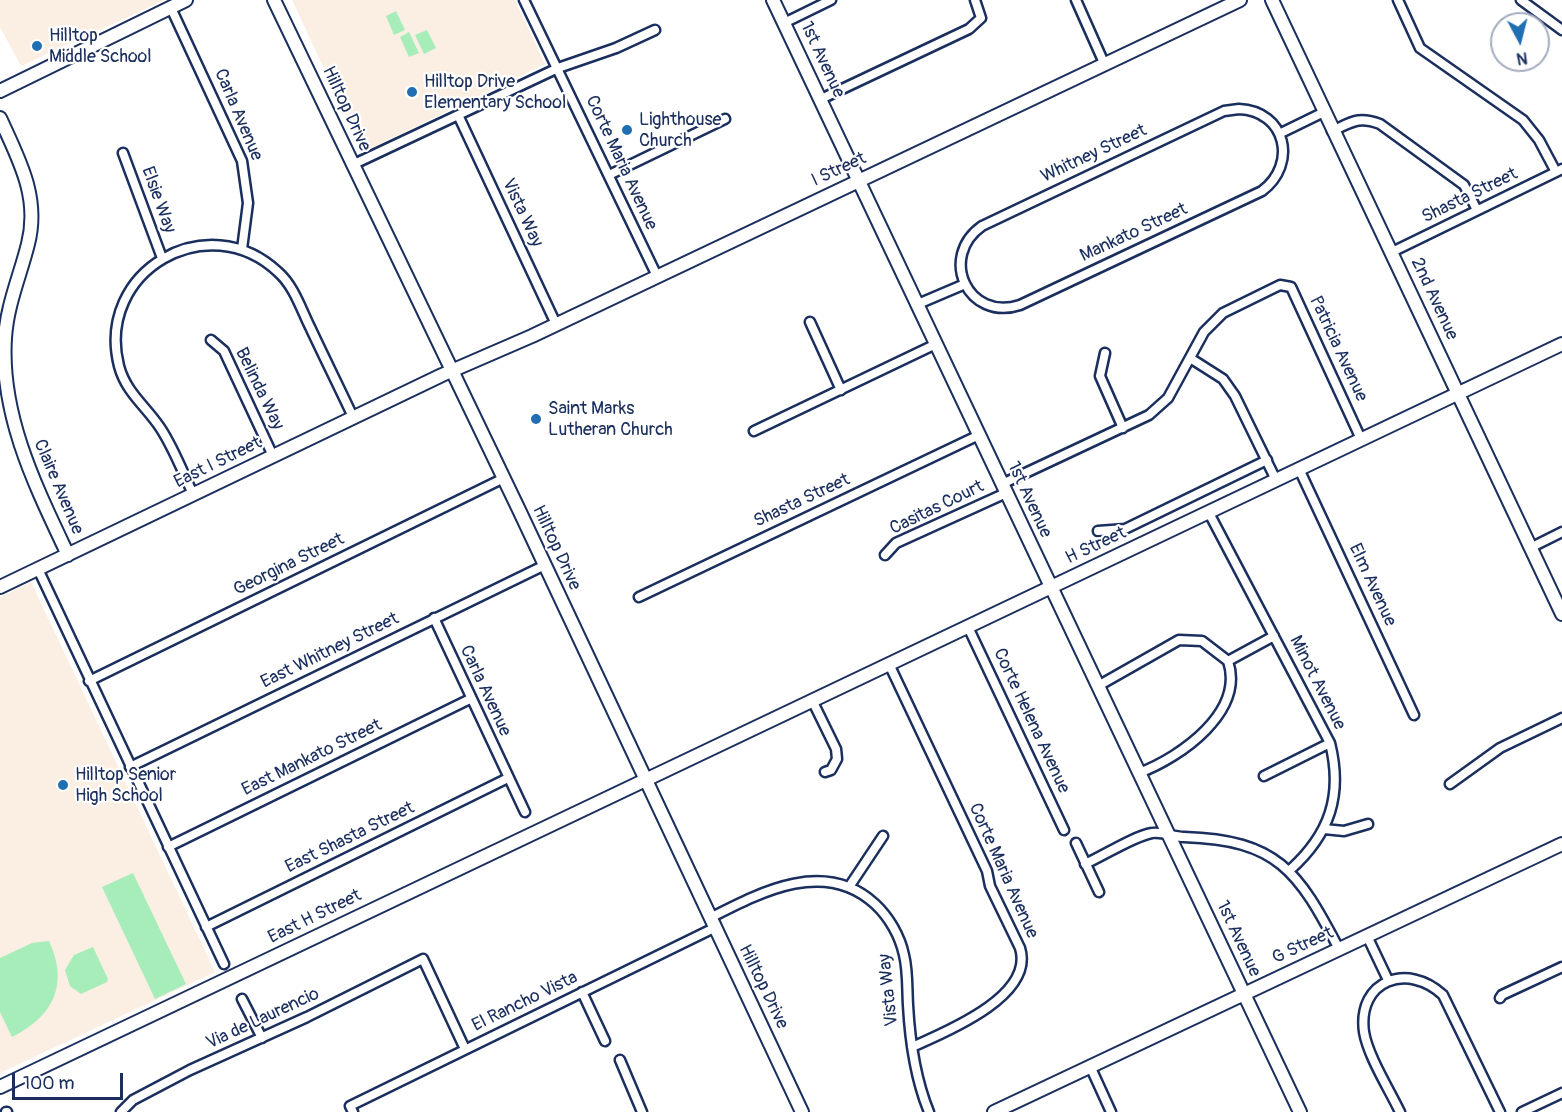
<!DOCTYPE html>
<style>
body{margin:0}
#map{position:relative;width:1562px;height:1112px;overflow:hidden;background:#fff;font-family:Pangolin,sans-serif}
canvas{display:block}
.north{position:absolute;left:1490px;top:12px;width:60px;height:60px;box-sizing:border-box;background:#fff;border:2px solid #a4acbf;border-radius:50%;rotate:173deg;font-size:16px;font-weight:700;line-height:24px;text-align:center;color:#1b2f5e}
.north::after{content:'';display:block;margin:auto;width:21px;height:27px;background:#1f6fb2;clip-path:polygon(50% 0,100% 100%,50% 72%,0 100%)}
.scale{position:absolute;left:12px;top:1073px;width:111px;height:27px;box-sizing:border-box;border:3px solid #1b2f5e;border-top:0;padding-left:8px;font-size:18px;line-height:21px;white-space:nowrap;color:#1b2f5e;-webkit-text-stroke:4px #fff;paint-order:stroke}
</style>
<div id="map">
<canvas width="1562" height="1112"></canvas>
<div class="north">N</div>
<div class="scale">100 m</div>
</div>
<script>
const c = document.querySelector('canvas').getContext('2d');
c.lineJoin = 'round';
function fill(path, color) { c.fillStyle = color; c.fill(path, 'evenodd'); }
function stroke(path, color, width, dash) { c.strokeStyle = color; c.lineWidth = width; c.lineCap = dash ? 'butt' : 'round'; c.setLineDash(dash || []); c.stroke(path); }
function label(font, color, halo, rows, align = 'center') {
  c.font = font + ' Pangolin,sans-serif'; c.lineWidth = 4.5; c.setLineDash([]); c.textBaseline = 'middle'; c.strokeStyle = halo; c.fillStyle = color; for (const [text, x, y, turn = 0] of rows) {
    c.save(); c.translate(x, y); c.rotate((+turn || 0) * Math.PI / 180); c.textAlign = isNaN(turn) ? turn : align; if (halo) c.strokeText(text, 0, 0); c.fillText(text, 0, 0); c.restore();
  }
}
fill(new Path2D(`
 M0 0H165L21 66 0 27Z
 M292 0H515L545 64 363 152Z
 M31 582 215 972 0 1073V597Z`), '#faefe2');
fill(new Path2D(`
 M396 11 405 30 394 35 386 16Z
 M427 30 436 48 424 54 415 35Z
 M409 32 419 53 409 57 400 37Z
 M133 873 186 984 155 999 102 887Z
 M49 941C69 984 54 1016 12 1037L0 1012V958L32 943Z
 M93 947 108 979 107 982 81 994 70 986 65 970 74 955Z`), '#a7edb9');
const street = new Path2D(`
 M524 0 657 276
 M1076 0 1104 63
 M1398 0 1420 48 1523 120 1539 140 1556 172
 M1521 0 1562 30
 M171 8 242 161 248 203 242 249
 M784 23 831 0
 M821 99 969 29 981 18 975 0
 M1239 109C1286 111 1298 164 1262 191L1020 305C968 322 938 257 982 226L1224 111Z
 M459 117 556 324
 M1332 131C1352 122 1358 116 1380 124L1464 185 1477 210
 M1281 133 1324 112
 M123 153 162 258
 M352 165 558 68 616 48 655 30
 M609 175 725 119
 M1392 252 1562 169
 M918 304 965 284
 M810 322 841 390
 M211 340 224 351 273 456
 M1105 353 1100 376 1123 428
 M1190 358 1223 379 1235 396 1276 480
 M754 431 936 344
 M1299 469 1414 715
 M1002 484 1149 415 1168 398 1204 332 1223 313 1280 285 1291 287 1361 439
 M193 494C183 473 174 449 161 429 147 407 126 393 119 366 95 271 208 206 278 272 294 286 301 309 310 327 324 357 339 387 353 417
 M1209 513 1330 743C1343 795 1330 834 1290 870
 M1098 531 1125 529 1267 460
 M1530 548 1562 532
 M885 555 896 543 1006 493
 M38 569 224 964
 M639 597 979 435
 M434 618 525 812
 M968 627 1064 830
 M1228 661 1274 636
 M889 664 987 871 990 886 1020 948C1035 996 946 1032 912 1047
 M89 681 504 478
 M1098 686 1179 640 1202 641 1228 661
 M812 700 836 749 837 759 831 770 825 772
 M130 767 545 565
 M1139 773C1181 757 1245 712 1228 661
 M1264 776 1330 743
 M1450 784 1500 748 1562 718
 M1324 829 1344 831 1368 824
 M1076 843 1099 892
 M168 847 470 699
 M1085 864C1103 856 1134 836 1152 833 1162 831 1173 837 1184 837 1278 840 1298 871 1339 949
 M849 887 883 836
 M710 918C761 892 825 858 875 904 889 917 900 936 904 955 908 971 907 989 908 1005 910 1042 915 1078 929 1112
 M206 927 508 778
 M1367 936 1388 980
 M582 992 605 1041
 M1500 998 1502 995 1562 967
 M242 999 262 1038
 M620 1060 642 1112
 M1090 1066 1111 1112
 M6 1112H7
 M121 1112 133 1100 190 1070 307 1017 423 959 465 1049
 M353 1112 350 1106 714 928
 M1400 1112C1389 1089 1368 1056 1364 1032 1357 980 1408 962 1443 995L1500 1112
 M1522 1112 1562 1093`);
const secondary = new Path2D(`
 M274 0 520 512 802 1112
 M773 0 1300 1112
 M1272 0 1562 614
 M0 91 186 0
 M0 118C19 160 40 197 28 244 20 276 7 305 5 338 0 416 36 487 68 555
 M0 587 442 375 532 336 1240 0
 M994 1112 1562 844`);
const primary = new Path2D(`
 M0 1087 1562 344`);
stroke(street, '#1b2f5e', 13);
stroke(secondary, '#1b2f5e', 16);
stroke(primary, '#1b2f5e', 16);
stroke(street, '#fff', 8);
stroke(secondary, '#fff', 12);
stroke(primary, '#fff', 12);
for (const [x, y, r, color] of [
 [37,46,6,"#1f6fb2"],
 [412,92,6,"#1f6fb2"],
 [627,130,6,"#1f6fb2"],
 [536,419,6,"#1f6fb2"],
 [63,785,6,"#1f6fb2"]
]) { const dot = new Path2D(); dot.arc(x, y, r, 0, 2 * Math.PI); c.fillStyle = color; c.fill(dot); stroke(dot, '#fff', 2); }
label('18px', '#1b2f5e', '#fff', [
 ["Hilltop",49,36],
 ["Middle School",49,57],
 ["Hilltop Drive",424,82],
 ["Elementary School",424,103],
 ["Lighthouse",639,120],
 ["Church",639,141],
 ["Saint Marks",548,409],
 ["Lutheran Church",548,430],
 ["Hilltop Senior",75,775],
 ["High School",75,796]
], 'left');
label('18px', '#1b2f5e', '#fff', [
 ["1st Avenue",822,60,65],
 ["Hilltop Drive",346,109,65],
 ["Carla Avenue",238,115,67],
 ["Whitney Street",1094,154,-25],
 ["Corte Maria Avenue",621,163,65],
 ["I Street",839,170,-25],
 ["Shasta Street",1470,196,-26],
 ["Elsie Way",158,200,70],
 ["Vista Way",522,213,65],
 ["Mankato Street",1134,233,-25],
 ["2nd Avenue",1434,299,65],
 ["Patricia Avenue",1338,349,65],
 ["Belinda Way",259,389,64],
 ["East I Street",218,463,-26],
 ["Claire Avenue",58,487,67],
 ["1st Avenue",1029,500,65],
 ["Shasta Street",802,501,-25],
 ["Casitas Court",937,508,-26],
 ["H Street",1096,546,-25],
 ["Hilltop Drive",556,548,65],
 ["Georgina Street",289,565,-26],
 ["Elm Avenue",1372,585,65],
 ["East Whitney Street",330,651,-26],
 ["Minot Avenue",1317,683,63],
 ["Carla Avenue",485,691,65],
 ["Corte Helena Avenue",1031,721,65],
 ["East Mankato Street",312,758,-26],
 ["East Shasta Street",350,838,-26],
 ["Corte Maria Avenue",1003,871,66],
 ["East H Street",315,917,-26],
 ["1st Avenue",1238,939,65],
 ["G Street",1303,946,-25],
 ["Hilltop Drive",763,987,64],
 ["Vista Way",889,990,-96],
 ["El Rancho Vista",525,1002,-26],
 ["Via de Laurencio",263,1019,-25]
]);
</script>
